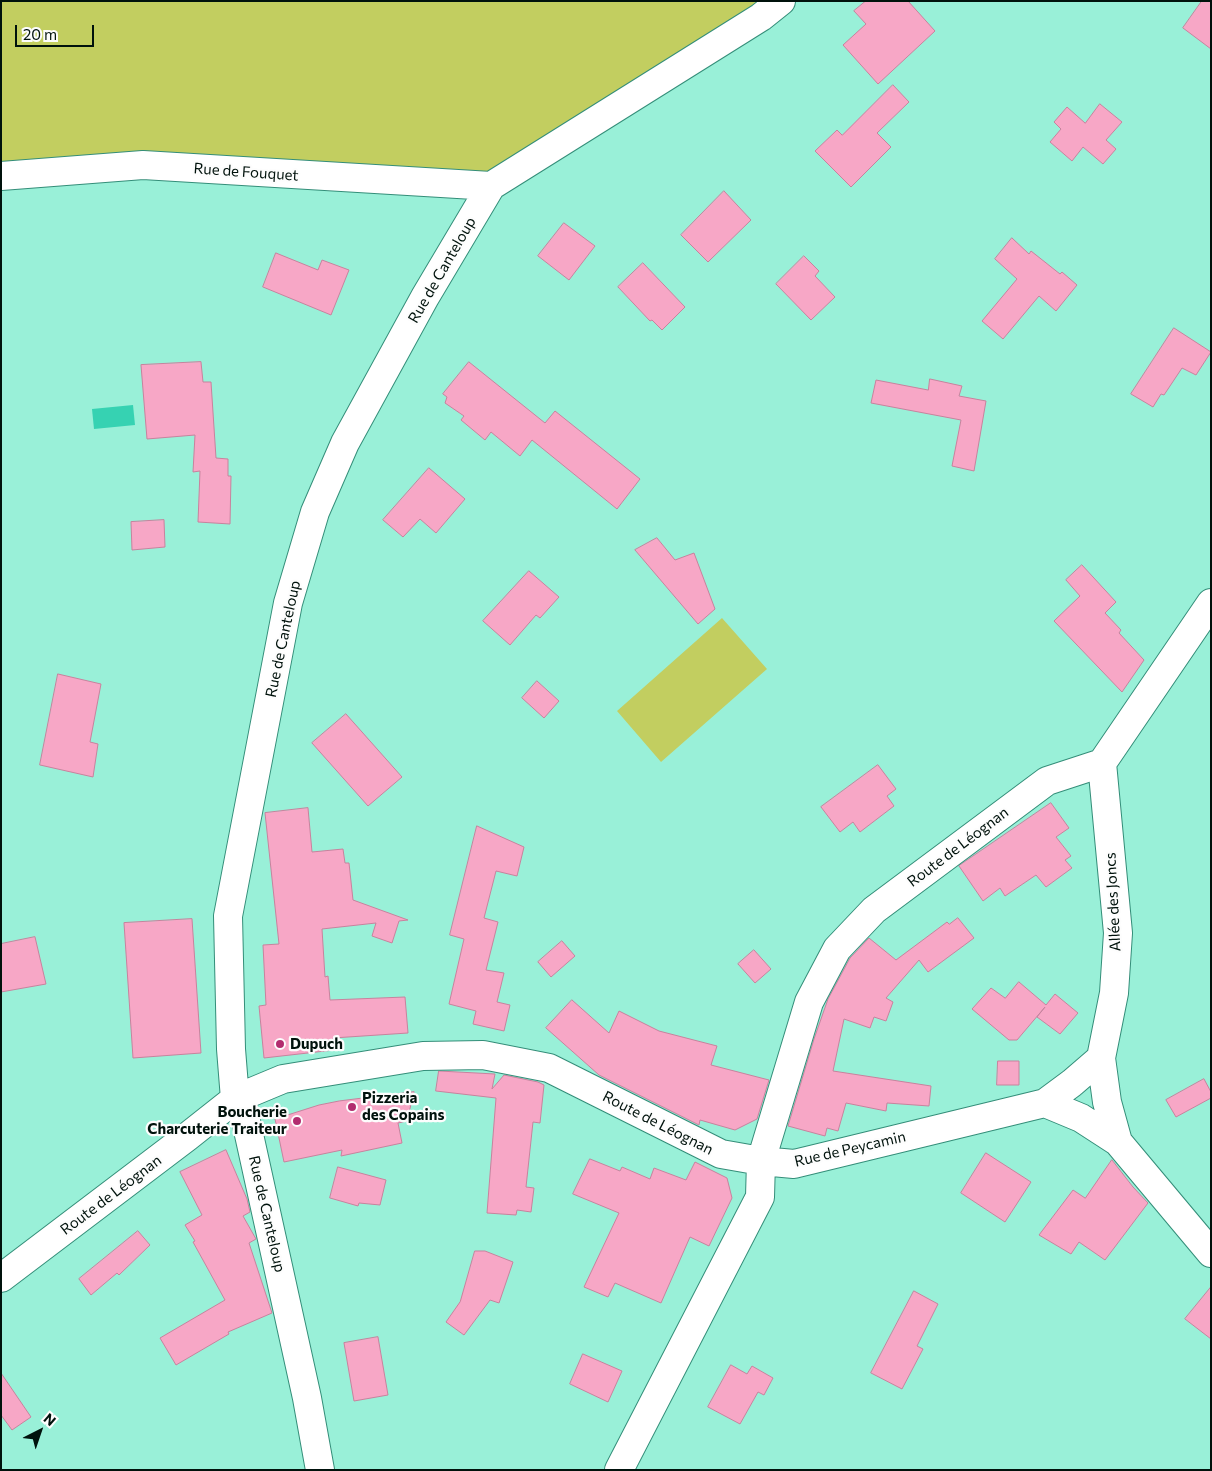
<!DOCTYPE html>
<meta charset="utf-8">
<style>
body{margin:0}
#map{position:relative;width:1212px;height:1471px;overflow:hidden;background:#99f0d8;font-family:Commissioner,sans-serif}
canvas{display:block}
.frame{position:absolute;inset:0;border:2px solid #00120c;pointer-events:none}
.north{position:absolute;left:15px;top:1406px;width:50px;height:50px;-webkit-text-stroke:4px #fdfdfd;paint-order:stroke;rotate:41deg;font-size:14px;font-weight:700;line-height:20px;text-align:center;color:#00120c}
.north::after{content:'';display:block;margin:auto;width:18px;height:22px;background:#00120c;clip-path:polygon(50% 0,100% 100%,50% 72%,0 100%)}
.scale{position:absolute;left:15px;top:25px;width:79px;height:22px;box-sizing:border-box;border:2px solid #00120c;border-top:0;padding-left:6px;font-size:15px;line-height:18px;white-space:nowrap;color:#00120c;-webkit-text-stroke:4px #fdfdfd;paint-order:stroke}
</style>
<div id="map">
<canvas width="1212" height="1471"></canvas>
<div class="frame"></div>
<div class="north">N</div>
<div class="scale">20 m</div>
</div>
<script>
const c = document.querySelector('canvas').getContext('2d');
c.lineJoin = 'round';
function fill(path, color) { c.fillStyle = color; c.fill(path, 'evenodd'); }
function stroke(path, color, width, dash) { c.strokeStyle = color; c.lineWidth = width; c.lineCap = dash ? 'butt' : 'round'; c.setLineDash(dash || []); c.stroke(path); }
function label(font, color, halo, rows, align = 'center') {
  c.font = font + ' Commissioner,sans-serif'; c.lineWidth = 4.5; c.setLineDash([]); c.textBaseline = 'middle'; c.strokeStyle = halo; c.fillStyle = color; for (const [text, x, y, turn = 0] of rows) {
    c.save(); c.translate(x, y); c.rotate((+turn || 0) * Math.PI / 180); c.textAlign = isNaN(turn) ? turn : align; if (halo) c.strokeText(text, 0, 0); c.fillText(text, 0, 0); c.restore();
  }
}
fill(new Path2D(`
 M1 1H781L491 186 371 180 1 176Z
 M722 618 767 669 661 762 617 711Z`), '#c2ce60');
fill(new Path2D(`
 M133 405 135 425 94 429 92 409Z`), '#36d2b2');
const building = new Path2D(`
 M866 1H908L935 31 878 84 843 45 866 24 854 11Z
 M1202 1H1211V49L1183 28Z
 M893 85 909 102 877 133 891 147 851 187 815 151 837 130 842 135Z
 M1100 104 1122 122 1106 140 1116 149 1103 164 1083 147 1072 161 1050 142 1061 129 1054 122 1067 107 1085 123Z
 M724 191 751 220 708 262 681 235Z
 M564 223 595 246 569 280 538 256Z
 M1012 238 1029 254 1031 251 1060 274 1062 272 1077 285 1056 311 1039 296 1003 339 982 321 1017 279 995 259Z
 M276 253 318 270 322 260 349 270 331 315 263 287Z
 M804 256 819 271 815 276 835 297 811 320 776 284Z
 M643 263 685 307 662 330 652 320 650 321 618 287Z
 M1174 328 1211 352 1196 375 1182 368 1164 395 1161 394 1153 407 1131 394Z
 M201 362 203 382H211L216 458 228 459V476H231L230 524 198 522 200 471 193 472 195 435 147 439 141 365Z
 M469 362 545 423 555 411 640 479 617 509 532 440 520 456 491 432 485 440 461 420 464 416 445 403 447 397 443 394Z
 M930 379 962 386 959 396 986 401 974 471 952 466 961 420 871 403 876 380 928 390Z
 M429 468 465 499 436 533 420 519 403 537 383 520Z
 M164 520 165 547 132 550 131 522Z
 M657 538 675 560 694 553 715 609 698 624 635 550Z
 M1082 565 1116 602 1105 613 1121 630 1119 633 1144 660 1122 692 1054 621 1080 596 1066 580Z
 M529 571 559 597 540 618 536 615 510 645 483 621Z
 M58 674 101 684 90 742 98 744 93 777 40 765Z
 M537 681 559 701 544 718 522 698Z
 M346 714 402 777 368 806 312 743Z
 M878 765 896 789 887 796 894 806 860 832 853 822 840 832 821 807Z
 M1051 803 1069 828 1056 837 1071 856 1065 860 1072 868 1046 887 1036 875 1005 896 1000 888 983 901 959 866Z
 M308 808 312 852 343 849 345 863H349L353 900 408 920 399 921 392 943 372 936 376 923 322 929 325 977 328 976 330 1000 405 997 408 1033 333 1038 334 1050 264 1058 259 1006 266 1005 263 945 279 944 265 813Z
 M477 826 524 847 517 876 496 871 484 918 498 922 486 970 504 973 497 1002 510 1005 504 1031 473 1024 476 1011 449 1004 464 939 450 935Z
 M958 918 974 938 928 972 919 960 886 998 893 1002 886 1021 874 1017 870 1028 844 1019 833 1071 931 1086 929 1106 887 1103 886 1111 846 1103 838 1131 827 1128 825 1136 788 1126 814 1039 828 999 850 958 869 938 896 960 947 922 949 924Z
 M192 919 201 1053 133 1058 124 923Z
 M35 937 46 984 1 992V944Z
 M562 941 575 956 551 977 538 962Z
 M754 950 771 969 755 983 738 964Z
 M1019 982 1046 1005 1055 994 1078 1013 1060 1034 1037 1017 1045 1007 1017 1040H1009L972 1009 991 988 1005 998Z
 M572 1000 609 1033 619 1011 659 1031 717 1046 711 1065 769 1080 757 1119 735 1130 700 1120 699 1125 599 1075 546 1028Z
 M998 1061H1019V1085H997Z
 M439 1071 495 1074 492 1089 504 1075 538 1082 544 1085 540 1123 533 1122 526 1187 534 1188 531 1212 517 1210 516 1215 487 1213 496 1098 436 1091Z
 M1204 1079 1211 1092V1098L1176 1117 1166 1100Z
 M414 1092 407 1121 398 1123 402 1143 341 1156 342 1150 284 1162 275 1119 319 1105 339 1101Z
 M226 1150 247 1199 250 1212 243 1216 256 1239 249 1243 272 1313 228 1332 229 1334 176 1365 160 1338 225 1300 193 1242 195 1241 185 1225 202 1215 180 1172Z
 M986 1153 1031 1182 1005 1222 961 1193Z
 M590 1159 620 1171 622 1167 650 1179 654 1168 686 1180 695 1162 727 1178 732 1198 709 1246 690 1237 661 1303 615 1283 608 1297 584 1287 619 1213 573 1194Z
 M1112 1160 1133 1187 1148 1203 1105 1260 1079 1242 1071 1254 1039 1235 1073 1190 1085 1198Z
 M338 1167 386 1180 380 1205 359 1203 358 1206 330 1198Z
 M138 1231 150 1245 119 1275 117 1273 91 1295 79 1279Z
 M475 1251H485L513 1262 499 1303 490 1300 464 1335 446 1322 460 1302Z
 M1211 1287V1339L1185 1319Z
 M914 1291 938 1304 917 1346 923 1349 902 1389 871 1373Z
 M378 1337 388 1395 354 1401 344 1343Z
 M583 1354 622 1371 608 1402 570 1384Z
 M731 1365 747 1374 752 1366 773 1378 764 1395 758 1392 740 1424 708 1407Z
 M1 1373 31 1417 12 1430 1 1415Z`);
fill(building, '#f7a7c6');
stroke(building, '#c7829d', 1);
const minor = new Path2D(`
 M1 176 143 165 491 186
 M1101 1058 1107 1102 1118 1142
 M1045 1103 1072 1083 1101 1058 1114 993 1118 933 1102 763
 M1 1278 187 1137 235 1099 283 1079 423 1056 483 1055 549 1068 721 1154 761 1161 794 1164 1045 1103 1081 1118 1118 1142 1211 1253
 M320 1470 307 1398 246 1121 235 1099 231 1049 228 916 288 603 315 512 345 443 425 297 491 186 761 17 781 1
 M619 1470 760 1197 761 1161 809 1002 837 949 874 910 1047 781 1102 763 1211 603`);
stroke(minor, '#348e79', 30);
stroke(minor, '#fff', 28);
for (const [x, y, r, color] of [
 [280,1044,5,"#b22c6f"],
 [352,1107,5,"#b22c6f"],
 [297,1121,5,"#b22c6f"]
]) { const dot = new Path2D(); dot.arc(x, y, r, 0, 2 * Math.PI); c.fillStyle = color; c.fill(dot); stroke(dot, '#fdfdfd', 2); }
label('15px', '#00120c', '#fdfdfd', [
 ["Rue de Fouquet",246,172,4],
 ["Rue de Canteloup",442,270,-60],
 ["Rue de Canteloup",283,639,-78],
 ["Route de Léognan",958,847,-37],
 ["Allée des Joncs",1113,902,-93],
 ["Route de Léognan",658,1123,27],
 ["Rue de Peycamin",850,1149,-13],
 ["Route de Léognan",111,1195,-37],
 ["Rue de Canteloup",267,1214,77]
]);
label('bold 15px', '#00120c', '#fdfdfd', [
 ["Dupuch",290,1044],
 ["Pizzeria",362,1098],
 ["des Copains",362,1115],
 ["Boucherie",287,1112,"right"],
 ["Charcuterie Traiteur",287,1129,"right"]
], 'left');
</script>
